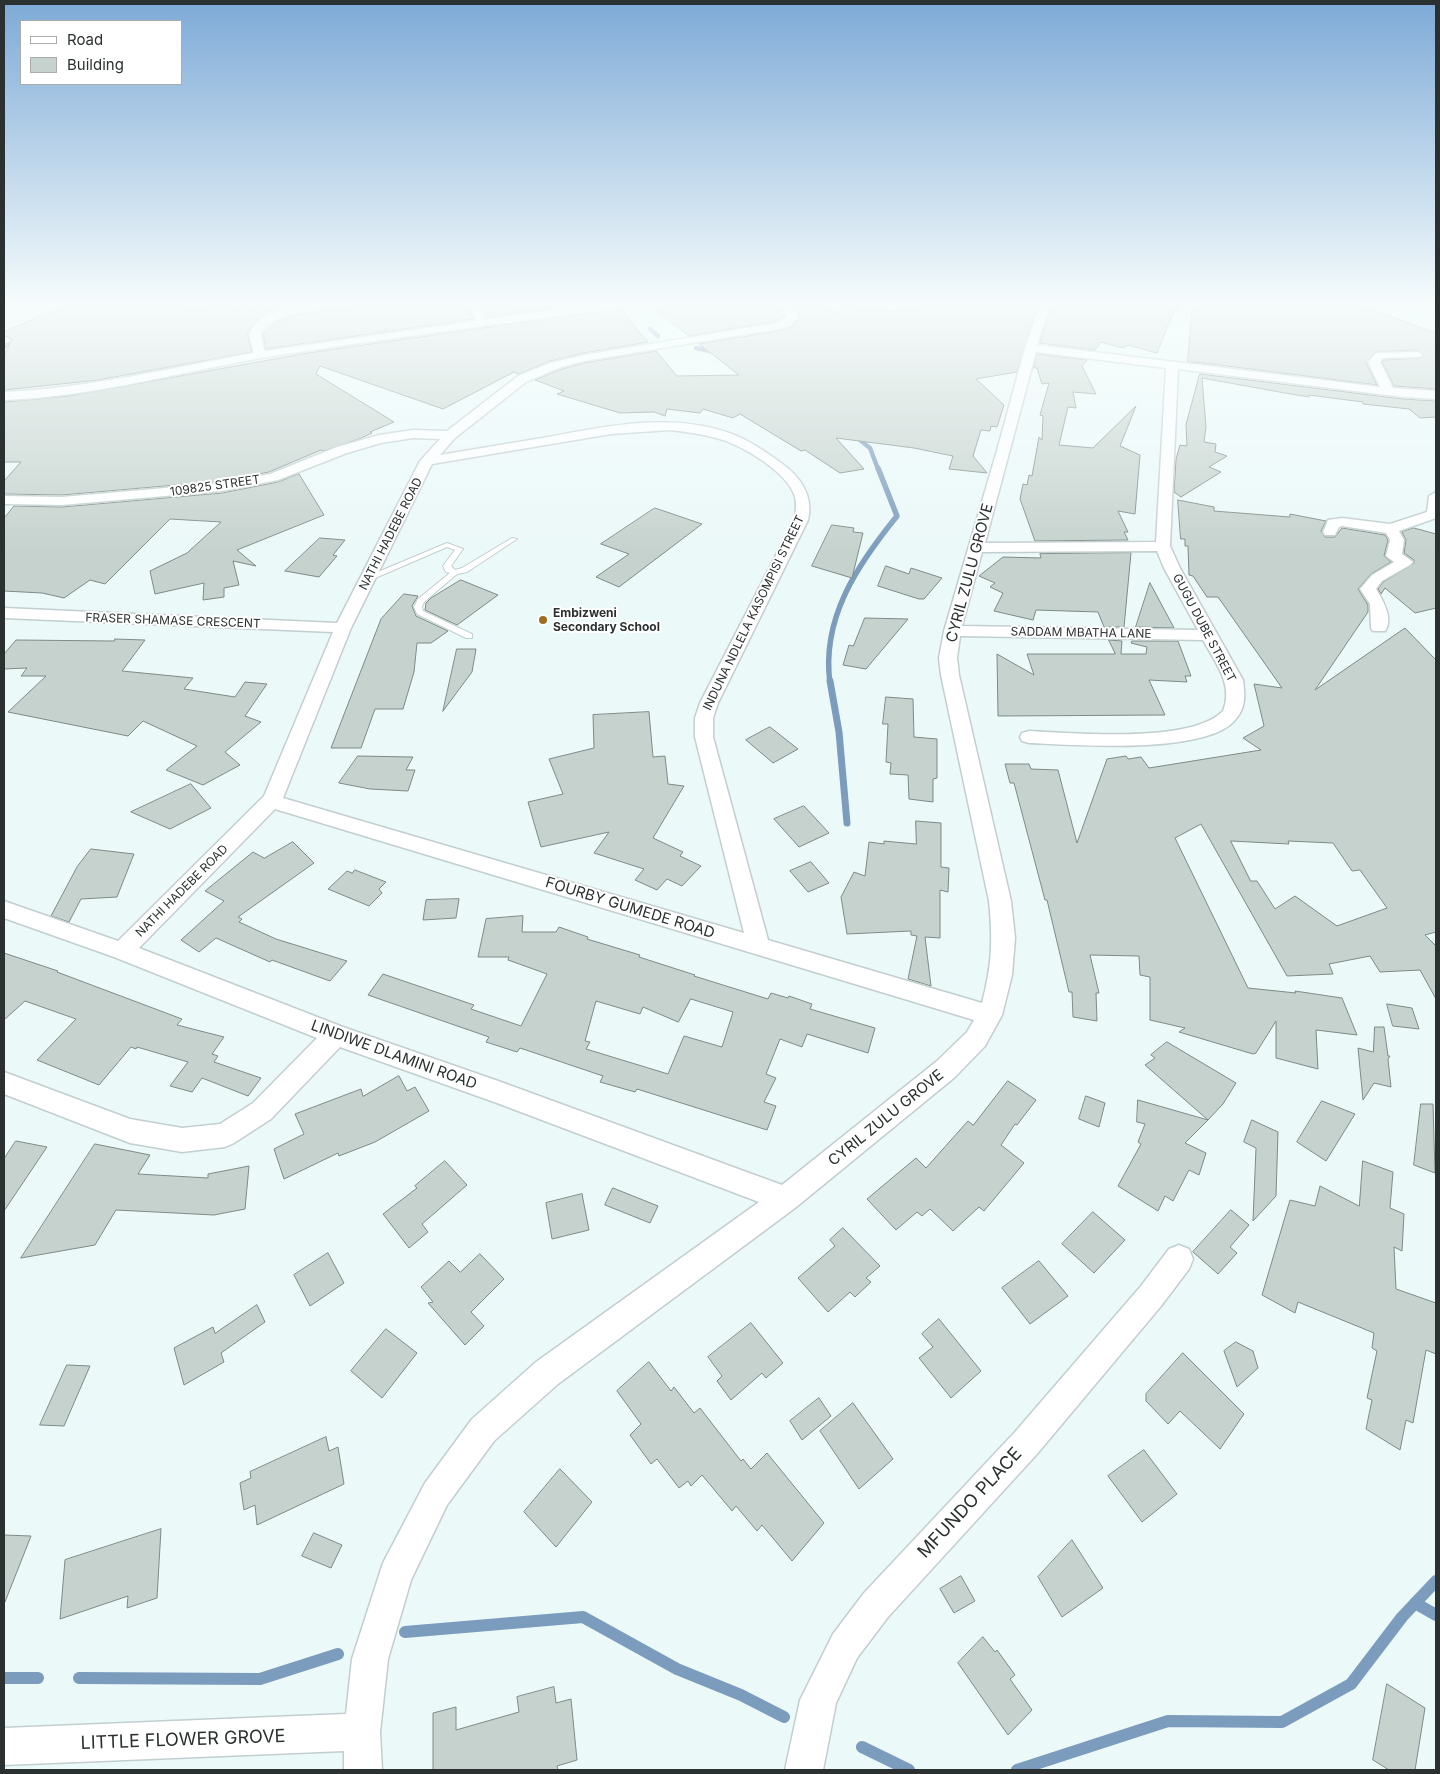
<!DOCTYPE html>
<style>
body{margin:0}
#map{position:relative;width:1440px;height:1774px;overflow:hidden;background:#ecf9f9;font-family:Inter,sans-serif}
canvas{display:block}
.frame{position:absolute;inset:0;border:5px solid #2b3030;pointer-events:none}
.legend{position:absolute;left:20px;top:20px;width:162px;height:65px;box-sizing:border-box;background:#fff;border:1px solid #aaacac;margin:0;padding:6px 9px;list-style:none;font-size:15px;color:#2b3030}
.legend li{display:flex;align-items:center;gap:10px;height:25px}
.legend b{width:25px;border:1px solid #aaacac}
</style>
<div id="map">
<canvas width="1440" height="1774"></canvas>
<div class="frame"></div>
<ul class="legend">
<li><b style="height:6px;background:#fff"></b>Road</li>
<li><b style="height:14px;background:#c6d2cd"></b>Building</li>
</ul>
</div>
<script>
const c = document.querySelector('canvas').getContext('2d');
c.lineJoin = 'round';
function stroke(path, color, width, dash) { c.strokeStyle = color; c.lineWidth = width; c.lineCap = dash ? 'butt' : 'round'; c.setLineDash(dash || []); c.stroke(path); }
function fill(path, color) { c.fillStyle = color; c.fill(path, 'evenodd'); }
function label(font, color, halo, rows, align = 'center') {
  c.font = font + ' Inter,sans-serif'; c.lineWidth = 4; c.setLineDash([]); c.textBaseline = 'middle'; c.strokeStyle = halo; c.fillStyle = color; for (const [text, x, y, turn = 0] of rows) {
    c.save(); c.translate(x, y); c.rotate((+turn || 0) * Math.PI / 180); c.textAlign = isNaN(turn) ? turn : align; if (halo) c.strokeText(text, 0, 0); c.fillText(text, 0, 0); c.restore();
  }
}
stroke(new Path2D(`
 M1416 303H1429
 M1167 314 1184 303
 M650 329 658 336
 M4 346 19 342
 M696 348 720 353
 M855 436 870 448 878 469`), '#7c9cbd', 4.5);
stroke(new Path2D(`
 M830 683C821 618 858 564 897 516L878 468`), '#7c9cbd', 5.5);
stroke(new Path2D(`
 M830 681 839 732 847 823`), '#7c9cbd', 7);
stroke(new Path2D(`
 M1415 1603 1436 1615
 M405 1632 583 1617 677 1669 741 1695 784 1717
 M4 1678H38
 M79 1678 260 1679 338 1654
 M862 1747 909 1770
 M1017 1770 1168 1721 1282 1722 1351 1684 1402 1617 1436 1581`), '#7c9cbd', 12);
const building = new Path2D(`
 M71 303H187L195 310 214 303H226L234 307 243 304 249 307 258 303H304L279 309 259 318 252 325 247 334 252 352 98 380 4 390V356L12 339 4 336V332Z
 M356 303H467L473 319 266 349 263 334 278 321 301 314 349 308Z
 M481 303H588L487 317Z
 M648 303H779L786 315 776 321 689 336Z
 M793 303H824L836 313 841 305 896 311 930 303H1039L1017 372 976 379 1004 405 997 427 991 426 990 431 981 430 973 456 987 473 949 469 953 456 914 448 836 438 864 469 840 473 805 450 801 451 740 414 733 418 703 409 700 413 667 409 665 416 654 412 620 413 557 394 564 391 535 380 559 370 584 363 656 351 677 376 739 375 699 344 784 330 792 327 801 316Z
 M1053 303H1177L1157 353 1128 345 1123 348 1101 342 1095 350 1040 343Z
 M1193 303H1354L1436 333V389L1394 386 1382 362 1384 360 1421 358 1423 354 1416 350 1375 352 1366 363 1377 385 1203 363 1204 362 1202 363 1188 362Z
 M620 309 648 342 584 353 550 361 519 374 514 372 443 409 320 366 316 374 394 422 370 432 372 433 359 439 323 451 321 450 269 472 222 481 62 495 4 494V481L21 462H4V402L69 396 308 353Z
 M1037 354 1087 360 1082 366 1096 394 1073 392 1076 408 1068 407 1059 445 1093 448 1136 406 1120 446 1140 455 1135 514 1118 511 1128 532H1124L1128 540 1035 541 1020 499 1023 484 1027 485 1029 475 1032 476 1039 437 1042 440 1043 416 1040 415 1049 383 1042 384 1037 368H1034Z
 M1200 374 1403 399 1436 401V417L1420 418 1409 409 1363 404V402L1309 395V397L1279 392 1202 378 1206 427 1204 442 1216 444 1215 452 1227 456 1209 467 1221 472 1181 497 1174 492 1176 459 1180 445 1187 446 1186 425Z
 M299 474 324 515 237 550 256 566 233 561 239 585 224 588V597L203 600 204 583 155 594 150 571 187 553 221 522 170 519 105 584 90 580 64 598 42 593 4 591V518L14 506 62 507 222 493 278 482Z
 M1178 500 1214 507V511L1290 517V514L1326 521 1321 531 1325 537H1335L1342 528 1385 535 1388 540 1384 556 1391 562 1371 574 1358 589 1368 605V612L1315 690 1405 628 1436 660V932L1425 935 1436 946V999L1420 970 1380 972 1370 956 1329 964 1333 974 1287 976 1201 824 1175 838 1248 988 1296 993 1295 991 1342 998 1357 1035 1316 1030 1318 1069 1276 1058V1021L1256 1053 1253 1054 1179 1032 1185 1028 1150 1020V977L1140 975 1139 956 1090 955 1099 993H1096L1097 1021 1073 1017 1072 992H1069L1047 900H1045L1014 783H1010L1005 764H1029L1031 769 1058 770 1077 843 1107 759 1126 756 1128 759 1141 757 1149 768 1261 750 1243 738 1264 726 1254 684 1282 688 1218 597H1207L1193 576 1189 575 1188 546H1185V539H1181ZM1231 841 1289 844 1288 841 1333 843 1352 871 1360 870 1387 908 1337 926 1295 896 1275 909 1257 881H1251Z
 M655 508 702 524 619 587 596 577 629 554 601 544Z
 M832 525 854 528 853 532 863 533 852 578 812 566Z
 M1414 528 1436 534V608L1415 613 1385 588 1381 594 1378 589 1383 582 1414 563V560L1404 553 1406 540 1402 532Z
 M320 538 345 540 333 555 337 556 319 577 285 571Z
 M1131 553 1124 627H1104L1098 612 1036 610 1033 620 994 611 1003 593 990 587 995 583 979 576 1003 557 1041 558 1040 554Z
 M886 566 909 574 911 568 942 578 924 599H919L878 586Z
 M461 580 498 595 457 625 425 610 426 603 431 598Z
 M1150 583 1173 626 1174 628 1136 627Z
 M404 594 418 596 412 606 416 616 448 631 431 643H417L414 672 403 709H375L361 748H331L381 619Z
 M865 618 908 619 866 669 843 665 849 645 853 646Z
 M115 639 145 640 122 671 193 678 184 689 235 697 245 682 267 684 245 716 261 722 225 752 240 765 203 785 166 770 197 746 143 721 128 736 8 712 46 676H21L27 668 4 669V654L16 640 114 641Z
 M1109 640 1122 641 1121 654H1146L1147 647 1131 643 1132 641H1178L1191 676H1185L1187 682 1149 680 1165 715 998 716 997 654 1034 675 1027 654H1115Z
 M457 649H476L472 672 443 711Z
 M886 697 913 699 914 737 937 739V778L933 779V802L909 799 908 775 890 774 891 763 886 762 888 724H883Z
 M649 712 653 757 665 756 668 784 684 786 653 838 683 852 680 856 701 866 682 886 667 879 657 890 635 880 644 869 594 853 609 832 541 847 528 802 563 794 549 759 594 748 593 715Z
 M770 727 798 749 773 763 746 740Z
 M358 756 413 757 406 770H415L408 791 370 789 339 783Z
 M191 784 211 808 170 829 131 812Z
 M804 806 829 833 799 847 774 819Z
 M916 821 941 823V867L949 868 948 892 940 890V938L925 937 931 986 908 979 917 936 911 935V931L847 934 841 897 854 872 865 876 869 842 884 844V841L916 844Z
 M293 842 314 863 238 917 242 919 239 922 276 939 347 961 330 981 272 960 270 962 216 938 199 952 181 940 224 901 205 891 253 852 264 858Z
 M91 849 134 854 117 897 81 899 69 922 51 916 77 867Z
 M811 862 829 883 808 892 790 871Z
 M355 870 386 882 379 889 382 893 369 906 328 889 347 871 352 873Z
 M459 899 456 918 423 920 426 900Z
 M523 916 522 932H556L559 927 588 937 587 939 640 955 639 957 695 975 694 976 768 999 771 993 788 998 789 996 812 1004 810 1009 875 1028 868 1053 807 1034 802 1047 780 1039 766 1074 776 1078 764 1102 776 1106 767 1130 637 1089 635 1092 600 1082 603 1076 520 1048 517 1052 486 1042 489 1037 368 995 383 974 474 1005 471 1009 521 1026 547 974 508 960 509 957H478L486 919ZM691 999 733 1012 722 1047 684 1036 668 1074 586 1049 590 1042 585 1041 596 1001 640 1014 643 1007 678 1022Z
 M4 953 58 971 57 972 182 1019 177 1025 224 1037 212 1054 218 1056 214 1062 261 1078 248 1096 202 1078 192 1092 170 1086 188 1062 137 1047 136 1049 131 1047 99 1085 37 1060 76 1019 25 1001 4 1020Z
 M1387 1004 1412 1008 1419 1029 1393 1026Z
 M1375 1027H1384L1388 1056H1390L1388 1059 1391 1087 1374 1083 1363 1100 1358 1048 1373 1052Z
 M1167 1042 1236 1083 1223 1104 1208 1120 1145 1065 1155 1058 1151 1055Z
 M399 1076 407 1091 415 1087 429 1111 375 1142 339 1156 338 1153 284 1179 274 1149 304 1134 295 1114 361 1089 363 1096Z
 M1008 1081 1036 1100 1017 1125 1015 1124 1001 1145 1024 1163 984 1211 979 1207 953 1231 930 1209 922 1216 917 1212 896 1230 867 1199 916 1158 926 1168 968 1121 973 1125Z
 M1086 1096 1105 1103 1099 1127 1079 1119Z
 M1138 1100 1208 1120 1185 1143 1206 1153 1199 1175 1189 1170 1173 1201 1165 1196 1158 1211 1118 1186 1141 1144 1138 1142 1145 1124 1137 1122Z
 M1322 1101 1355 1114 1326 1161 1297 1142Z
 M1421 1104H1433L1435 1173 1414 1165Z
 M1252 1120 1278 1132 1276 1196 1253 1221 1256 1148 1244 1142Z
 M16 1141 47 1147 4 1211V1159Z
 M95 1144 150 1155 138 1174 208 1178V1174L249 1166 245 1209 214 1215 116 1210 95 1245 21 1258Z
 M445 1161 467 1185 422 1224 428 1232 409 1248 383 1214 417 1188 415 1186Z
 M1363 1161 1393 1172 1390 1208 1404 1214 1402 1251 1394 1247 1396 1289 1436 1303V1354L1426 1350 1413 1423 1406 1420 1400 1450 1366 1429 1372 1400 1367 1398 1377 1351 1372 1348 1374 1333 1298 1302 1295 1313 1262 1295 1290 1200 1315 1206 1320 1186 1359 1206Z
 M613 1188 658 1206 650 1223 605 1205Z
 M582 1194 589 1230 552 1239 546 1203Z
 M1231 1210 1249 1225 1230 1247 1237 1253 1218 1274 1193 1252Z
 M1093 1212 1125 1240 1094 1273 1062 1244Z
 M843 1228 880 1266 866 1278 871 1282 855 1297 850 1292 828 1312 798 1278 835 1246 830 1240Z
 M328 1253 344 1283 310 1306 294 1275Z
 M480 1254 504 1279 471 1312 484 1326 465 1345 428 1303 433 1302 421 1287 449 1261 460 1272Z
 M1039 1261 1068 1296 1030 1324 1002 1288Z
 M257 1305 265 1322 221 1353 224 1362 184 1385 174 1348 213 1327 215 1333Z
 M939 1319 981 1371 951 1398 919 1358 933 1347 922 1334Z
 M751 1323 783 1363 766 1378 762 1373 731 1400 717 1381 722 1376 708 1357Z
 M386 1329 417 1353 382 1398 351 1371Z
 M1236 1342 1253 1351 1258 1368 1237 1387 1224 1351Z
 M1183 1353 1244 1414 1220 1449 1180 1411 1168 1424 1146 1401V1394Z
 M649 1362 671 1391 674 1387 694 1413 700 1408 741 1461 743 1459 751 1469 767 1453 824 1523 792 1561 762 1525 757 1531 736 1506 732 1511 702 1475 691 1486 688 1481 679 1488 657 1459 651 1464 630 1435 641 1424 617 1391Z
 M67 1365 90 1366 64 1426 40 1425Z
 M819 1398 831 1416 802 1440 790 1421Z
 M853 1403 893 1459 859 1489 820 1431Z
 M326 1437 329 1451 338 1447 344 1484 257 1525 255 1505 244 1510 240 1483 251 1478 250 1472Z
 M1144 1450 1177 1494 1142 1522 1108 1476Z
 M560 1469 592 1502 556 1547 524 1512Z
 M161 1529 157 1598 127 1608 128 1596 60 1619 65 1560Z
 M314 1533 342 1545 331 1568 302 1556Z
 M4 1535 31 1536 5 1602H4Z
 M1072 1540 1103 1588 1062 1617 1038 1577Z
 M961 1576 975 1601 954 1613 940 1589Z
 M983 1637 995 1652 997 1650 1015 1675 1010 1679 1032 1710 1008 1735 958 1663Z
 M1387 1684 1425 1708 1415 1770H1389L1373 1760Z
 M554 1687 556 1703 571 1699 577 1760 557 1766 558 1770H433V1713L456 1707V1730L519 1712 517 1697Z`);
fill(building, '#c6d2cd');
stroke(building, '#7f8a86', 1);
const lane = new Path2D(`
 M512 538 517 539 467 572 457 574 424 602 422 607 423 611 472 634V638H466L417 614 414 607 418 599 450 573 446 572 443 566 455 550 447 547 373 579 366 577 447 543 463 549 451 566 455 570 462 568Z`);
const street = new Path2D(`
 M321 303H354L349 306C325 309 274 310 261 333L264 351 476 321 469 303H479L486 319 605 303H634L629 306C506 324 384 338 262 358 176 373 91 397 4 400V392C89 388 170 368 254 353L249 335C256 309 299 306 321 303Z
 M781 303H791L799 316 791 325 784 328 584 361 558 368 526 382 455 438 440 455C476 449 512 443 548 437 608 426 673 412 732 434 750 441 765 451 781 463 800 476 814 496 808 520L718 703 713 718V737L768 940 982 1003C992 965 993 940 989 901L941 675 939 658 944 631 998 447 1025 348 1041 303H1051L1037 345 1380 387 1368 362 1376 353 1416 352 1420 353 1422 355 1420 357 1383 358 1380 362 1393 388 1436 391V399L1403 397 1178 369 1170 546 1180 568 1243 680C1245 695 1246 708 1235 720 1206 755 1073 745 1029 743L1022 741 1020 737 1022 733 1029 731C1074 733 1191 744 1223 711 1234 685 1215 662 1203 640L960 636 957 658 959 675 1011 901 1015 938 1012 975 1002 1015 985 1046 955 1077 795 1208 558 1384 494 1441 447 1505 411 1580 388 1659 380 1732 382 1770H344V1751L4 1765V1728L346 1714 352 1659 383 1563 425 1483 472 1419 536 1362 759 1202 497 1103 340 1047 271 1119 234 1143 225 1147 182 1152 130 1143 4 1094V1072L130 1119 182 1128 220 1124 253 1103 317 1038 114 957 4 918V901L118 941 264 796 333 632 4 618V608L337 623 420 461 440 439 413 438 381 443 347 453 278 480 222 491 62 505 4 504V496L62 497 222 483 270 474 337 447 379 435 413 430 447 431 518 376 550 363 584 355 777 323 788 316ZM1036 352 1166 368 1156 542 985 543ZM670 430C687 432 703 434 720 439 743 446 788 472 795 497 797 505 796 512 794 520L700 703 695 718V737L744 933 283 798 351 628 432 464 611 434ZM1157 551 1164 568 1198 630 962 626 982 552ZM275 809 974 1020 967 1032 937 1061 782 1185 501 1082 343 1027 139 948Z
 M1436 492V518L1399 531 1404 540 1402 554 1413 562 1410 565 1382 581 1376 589C1383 600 1394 619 1385 631H1373L1371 628 1370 604 1360 589 1372 575 1394 562 1386 556 1390 540 1386 533 1342 526 1339 527 1335 535H1325L1323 532 1328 520 1342 518 1390 524 1427 512 1429 496Z
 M1179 1245 1189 1249 1193 1259 1189 1269 1161 1306 1037 1454 888 1617 857 1658 836 1703 823 1770H785L800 1700 833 1634 864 1593 1015 1432 1141 1286 1169 1249Z`);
stroke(lane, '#c2cecf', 2);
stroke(street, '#c2cecf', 3);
fill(lane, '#fff');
fill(street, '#fff');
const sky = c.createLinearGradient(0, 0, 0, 552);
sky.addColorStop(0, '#7daad7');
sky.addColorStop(0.55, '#f6fcfc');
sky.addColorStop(1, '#f6fcfc00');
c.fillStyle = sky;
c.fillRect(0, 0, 1440, 552);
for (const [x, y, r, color] of [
 [543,620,5,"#9f6d22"]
]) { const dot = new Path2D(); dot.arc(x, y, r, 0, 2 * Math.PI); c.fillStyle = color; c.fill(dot); stroke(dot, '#fff', 2); }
label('12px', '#2b3030', '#fff', [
 ["109825 STREET",215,486,-8],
 ["NATHI HADEBE ROAD",391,534,-63],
 ["INDUNA NDLELA KASOMPISI STREET",754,613,-64],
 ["FRASER SHAMASE CRESCENT",173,621,2],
 ["GUGU DUBE STREET",1204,628,62],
 ["SADDAM MBATHA LANE",1081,633,1],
 ["NATHI HADEBE ROAD",182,891,-45]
]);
label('bold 12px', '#2b3030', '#fff', [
 ["Embizweni",553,613],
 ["Secondary School",553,627]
], 'left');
label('15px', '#2b3030', '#fff', [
 ["CYRIL ZULU GROVE",970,573,-75],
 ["FOURBY GUMEDE ROAD",630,908,17],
 ["LINDIWE DLAMINI ROAD",394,1055,20],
 ["CYRIL ZULU GROVE",886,1118,-39]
]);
label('18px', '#2b3030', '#fff', [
 ["MFUNDO PLACE",970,1503,-47],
 ["LITTLE FLOWER GROVE",183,1740,-2]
]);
</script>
